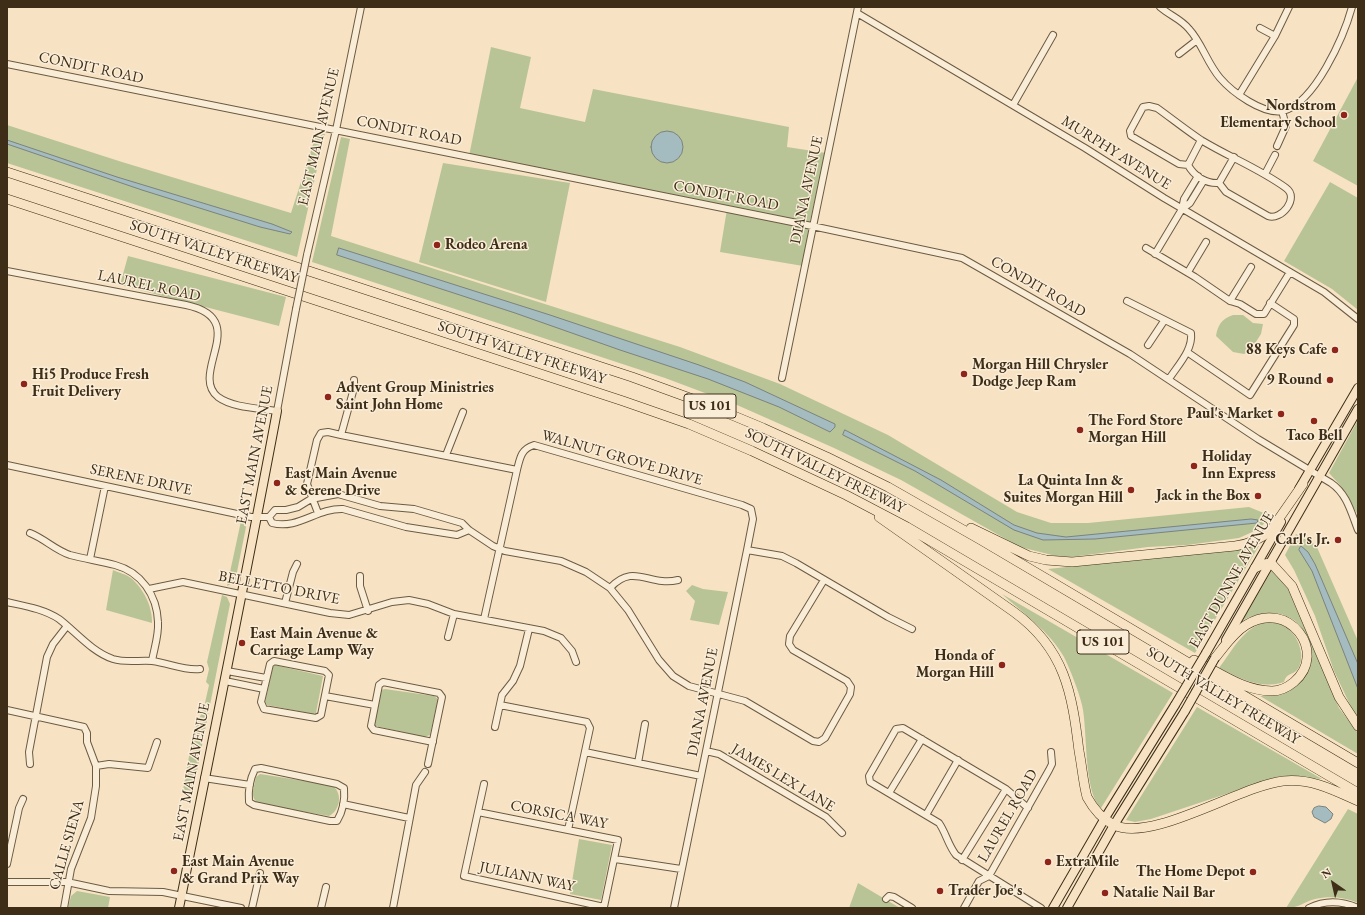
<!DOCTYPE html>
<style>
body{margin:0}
#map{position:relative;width:1365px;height:915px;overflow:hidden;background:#f7e3c3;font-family:"EB Garamond",serif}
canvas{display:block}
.frame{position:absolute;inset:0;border:8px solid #3e2e18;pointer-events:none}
.north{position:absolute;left:1313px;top:863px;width:40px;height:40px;-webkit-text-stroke:3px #faedd8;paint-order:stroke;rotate:326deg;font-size:11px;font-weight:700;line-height:16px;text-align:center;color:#3e2e18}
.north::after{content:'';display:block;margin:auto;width:14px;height:18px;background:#3e2e18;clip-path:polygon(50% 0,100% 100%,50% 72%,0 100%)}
</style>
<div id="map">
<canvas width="1365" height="915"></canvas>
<div class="frame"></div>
<div class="north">N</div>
</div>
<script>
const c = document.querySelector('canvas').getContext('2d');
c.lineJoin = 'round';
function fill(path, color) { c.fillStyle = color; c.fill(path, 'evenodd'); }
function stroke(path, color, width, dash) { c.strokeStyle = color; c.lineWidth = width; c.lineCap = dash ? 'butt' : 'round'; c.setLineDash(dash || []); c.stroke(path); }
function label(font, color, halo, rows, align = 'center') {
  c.font = font + ' "EB Garamond",serif'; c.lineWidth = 3; c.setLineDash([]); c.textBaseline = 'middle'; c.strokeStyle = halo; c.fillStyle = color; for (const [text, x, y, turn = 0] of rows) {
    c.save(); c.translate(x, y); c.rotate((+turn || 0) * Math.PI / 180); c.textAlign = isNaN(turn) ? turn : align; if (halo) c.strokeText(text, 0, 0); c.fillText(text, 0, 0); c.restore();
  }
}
fill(new Path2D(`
 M491 47 531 57 520 108 585 122 593 89 789 127 787 147 826 153 810 221 803 266 720 252 727 209 469 156Z
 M1358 77V186L1313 161Z
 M7 125 122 162 291 213 317 132 325 134 297 257 7 163Z
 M341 137 350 139 331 236 680 347 780 384 888 435 1017 512 1051 523H1088L1249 507 1271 516 1259 529 1239 538 1187 545 1148 547 1071 557 1056 556 1020 547 901 480 834 448 737 405 665 378 312 262Z
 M443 163 570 183 546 302 419 262Z
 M1330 182 1358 198V310L1332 289 1284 261Z
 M128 256 286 297 279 326 120 285Z
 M1233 315H1243L1253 323 1263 324 1261 334 1250 351 1244 354 1233 352 1216 336C1218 324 1222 319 1233 315Z
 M1358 420V515L1339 484 1329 473Z
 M241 521 246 527 235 582 227 586Z
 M1296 534 1316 545 1358 641V716L1353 711 1334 671 1315 616 1294 570 1285 555Z
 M1259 546 1195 653 1048 569Z
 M113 570C119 573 126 574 131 578 143 588 153 607 152 623L106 610Z
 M1272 570 1287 587 1339 708 1358 733V754L1260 696 1273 695 1294 687 1309 643C1300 611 1269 607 1243 620Z
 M692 585 703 589 728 592 719 625 690 620 695 601 686 591Z
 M1002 594 1173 693 1101 808C1083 792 1088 730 1082 705 1079 692 1070 669 1064 657 1050 632 1023 613 1002 594Z
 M222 595 227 597 230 604 193 791 183 790 193 734 204 707 209 685 206 682 209 669 207 662Z
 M1269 622C1275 623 1282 624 1287 628 1298 635 1307 658 1297 670 1293 675 1286 673 1284 682 1260 690 1240 678 1219 668 1233 650 1244 625 1269 622Z
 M275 665 323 676 316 713 313 714 267 705 265 702 273 667Z
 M385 689 434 696 438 699 430 735 424 737 376 726 373 723 381 690Z
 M1197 707 1322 779 1280 776 1151 819 1135 822 1126 820Z
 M260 774 331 785C343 791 341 810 329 816L259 804C249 797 254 788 256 777Z
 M1348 809 1358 814V903C1345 897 1329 896 1315 899 1303 902 1299 908 1286 908Z
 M579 839 612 845 601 900 570 894Z
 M858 883 900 908H849Z
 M77 891 110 897 108 908H68L71 896Z`), '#b9c496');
const water = new Path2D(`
 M651 147a16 16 0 1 1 32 0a16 16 0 1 1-32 0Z
 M7 140 117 177 272 224 292 232 290 234 260 227 142 190 7 144Z
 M339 248 550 315 699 365 745 382 835 424V427L830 432 779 407 708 379 620 350 515 313 337 255Z
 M845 430 941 480 1014 525 1037 533 1066 537 1251 519 1258 520 1257 523 1095 539 1043 540 1014 530 915 471 843 435Z
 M1301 546 1308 552 1315 564 1358 664V689L1312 571 1299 550Z
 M1319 806 1326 807 1333 814 1331 819 1325 823 1314 817 1312 812 1314 808Z`);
fill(water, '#a4bbc0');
stroke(water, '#7b837d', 1);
const minor = new Path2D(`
 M1160 7C1169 15 1181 19 1189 29 1202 43 1207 63 1220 78 1232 92 1263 115 1283 111 1315 103 1344 36 1352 7
 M857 13 1085 148 1164 198 1324 292 1358 319
 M1260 28 1275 36
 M1179 54 1197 40
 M7 64 812 226 962 258 1130 354 1258 439 1331 483C1347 494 1351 512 1358 530
 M1239 95 1275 36 1289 7
 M1013 105 1053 35
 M1149 106 1157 108C1171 118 1186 130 1201 140 1229 157 1260 169 1286 188 1300 198 1281 221 1268 216L1226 192 1219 183C1206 184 1194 176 1188 165L1179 164 1131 136 1130 131 1143 107Z
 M1277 146 1286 126 1282 111
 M1188 165 1201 140
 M1265 174 1275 155
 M1219 183 1234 157
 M1182 209 1190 203 1204 180
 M1146 248 1195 277 1230 301 1240 304 1256 314H1264L1290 272
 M1155 254 1182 209 1184 199 1198 176
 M307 255 336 130 361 7
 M7 271 186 305C253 319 188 373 218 397 233 408 259 408 277 411L296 309
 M1188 272 1206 242
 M1127 301 1191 333C1193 350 1178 365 1169 379
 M1230 301 1251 267
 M1148 345 1164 321
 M1187 352 1250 395 1294 325V319L1270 303
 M782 378 858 7
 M341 435 354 388V380
 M446 455 463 412
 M7 465 251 517H269L275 510H286L298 507 311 499 338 494 380 506 414 509 462 523 469 530 493 546 505 551 561 561 586 572 610 588 628 610 659 660 673 676 689 686 745 701 813 741 819 742 825 738 850 694 851 687 847 681 793 650 789 644 790 636 824 580
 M318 513 307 484 317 440 321 433 328 432 341 435 517 470
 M269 517 272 523C298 530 317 508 343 509L406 527 457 535 469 530
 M30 533C45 539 55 550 70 555 85 559 100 561 115 565 141 572 157 595 158 622 159 635 154 649 152 661
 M747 550 782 556 796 563 888 617 912 629
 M90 559 105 486
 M360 576V586L368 611
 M610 588C634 562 649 587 678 580
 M149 589 183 582 330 613 349 615 392 602 409 600 428 604 454 614 544 631 561 638 572 651 576 662
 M7 602C25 606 44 609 59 619 76 632 92 652 113 659 126 663 139 660 152 661 169 663 184 671 200 669
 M285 603 293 572 297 564
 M484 619 517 470C520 458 521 449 534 445L742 505 751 509 753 519 747 550 674 908
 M448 637 454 614
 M274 661 325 671 329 675 321 715 316 718 264 709 261 702 270 664Z
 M227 671 266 678
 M225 681 264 689
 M325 696 375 705
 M500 705 587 722 590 728 568 830
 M7 710 84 727 87 733V742L96 766V786L91 818 71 869 64 908
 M495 727 502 695 513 681 520 666 529 629
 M706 751 719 754 826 817 842 833
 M585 752 701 776
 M638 763 645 724
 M30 764 29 752 47 657 53 644 67 626
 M428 764 442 697 439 693 383 682 379 685 371 726 374 730 433 742
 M96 766 109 764 148 768 157 742
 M261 768 337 784 344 788C345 799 343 811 337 821H330L254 805 249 802C248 791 250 779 255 769Z
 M204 778 250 785
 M889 793 922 739
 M343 804 409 818
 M1028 808 1006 789 903 728 896 729 869 776 870 782 939 823C946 833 948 845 956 855L1041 908
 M478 812 618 840 604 907 464 876 484 784
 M926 815 958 760
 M615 859 681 869
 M962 860 1006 789
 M7 864 19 808 23 799
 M7 882H67L109 891 163 892 241 908
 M886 899 889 896 894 897 912 908
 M252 908 260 873
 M321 908 326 887
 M393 908 416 785 425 772
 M964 908 979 881 989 876 1049 770 1052 764 1051 752
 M1309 908C1325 900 1342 901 1358 908`);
const major = new Path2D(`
 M1299 489 1358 388
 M1226 640 1358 409
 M1206 653 1281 522
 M179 908C212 743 246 577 277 411
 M1053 908 1105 818 1175 705
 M1067 908 1114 825 1185 711`);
const highway = new Path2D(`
 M7 172 632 377 698 401 763 428 827 457 888 487 981 540 1358 763
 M7 199 623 401 689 424 752 451 846 495 907 527 1358 793
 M879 517 1014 612C1065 649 1072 693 1079 751 1082 766 1083 782 1087 797 1093 808 1102 819 1114 825 1152 843 1240 786 1283 781 1311 778 1334 790 1358 801
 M971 528 1029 556 1046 560 1072 562 1235 546C1249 544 1260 540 1271 530L1303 484
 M1255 568 1264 564 1271 563 1292 586 1339 697 1358 726
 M1194 660C1219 672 1243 691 1272 691 1280 691 1288 687 1294 682 1329 652 1288 598 1246 625 1233 633 1224 647 1215 658`);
stroke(minor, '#6c5b43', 8);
stroke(major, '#3e2e18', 10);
stroke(highway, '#3e2e18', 10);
stroke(minor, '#faedd8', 6);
stroke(major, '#f7e3c3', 8);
stroke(highway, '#f7e3c3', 9);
const minorBridge = new Path2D(`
 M296 309 307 255`);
const majorBridge = new Path2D(`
 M1175 705 1206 653
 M1185 711 1215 658`);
stroke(minorBridge, '#6c5b43', 8, []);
stroke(majorBridge, '#3e2e18', 10, []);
stroke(minorBridge, '#faedd8', 6);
stroke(majorBridge, '#f7e3c3', 8);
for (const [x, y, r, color] of [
 [1344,115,4,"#8f2418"],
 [437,245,4,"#8f2418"],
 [1335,350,4,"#8f2418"],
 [964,374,4,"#8f2418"],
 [1330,380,4,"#8f2418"],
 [24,384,4,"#8f2418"],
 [328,397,4,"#8f2418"],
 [1281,414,4,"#8f2418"],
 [1314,421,4,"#8f2418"],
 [1080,430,4,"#8f2418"],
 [1194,466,4,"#8f2418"],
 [277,483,4,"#8f2418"],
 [1131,490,4,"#8f2418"],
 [1258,496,4,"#8f2418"],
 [1338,540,4,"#8f2418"],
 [242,643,4,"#8f2418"],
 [1002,665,4,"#8f2418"],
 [1048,862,4,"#8f2418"],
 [174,871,4,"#8f2418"],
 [1253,872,4,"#8f2418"],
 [940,891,4,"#8f2418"],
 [1105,893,4,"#8f2418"]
]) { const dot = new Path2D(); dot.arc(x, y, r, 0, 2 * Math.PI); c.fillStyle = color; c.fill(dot); stroke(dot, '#faedd8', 1.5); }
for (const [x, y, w] of [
 [710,406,52],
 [1103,642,52]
]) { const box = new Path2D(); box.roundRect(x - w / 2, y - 12, w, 24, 3); c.fillStyle = '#faedd8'; c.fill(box); stroke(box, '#3e2e18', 1); }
label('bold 14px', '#3e2e18', null, [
 ["US 101",710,406],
 ["US 101",1103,642]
]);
label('15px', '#3e2e18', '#faedd8', [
 ["CONDIT ROAD",91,68,12],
 ["CONDIT ROAD",409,131,11],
 ["EAST MAIN AVENUE",319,137,-77],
 ["MURPHY AVENUE",1116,153,32],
 ["DIANA AVENUE",807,190,-78],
 ["CONDIT ROAD",726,196,11],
 ["SOUTH VALLEY FREEWAY",214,252,18],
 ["LAUREL ROAD",149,286,12],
 ["CONDIT ROAD",1038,287,30],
 ["SOUTH VALLEY FREEWAY",522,353,18],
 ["EAST MAIN AVENUE",255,455,-79],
 ["WALNUT GROVE DRIVE",622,458,16],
 ["SOUTH VALLEY FREEWAY",825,471,26],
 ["SERENE DRIVE",141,480,12],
 ["EAST DUNNE AVENUE",1232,580,-60],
 ["BELLETTO DRIVE",279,588,11],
 ["SOUTH VALLEY FREEWAY",1223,696,31],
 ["DIANA AVENUE",703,702,-79],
 ["EAST MAIN AVENUE",192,772,-79],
 ["JAMES LEX LANE",783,778,31],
 ["CORSICA WAY",559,815,11],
 ["LAUREL ROAD",1008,816,-60],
 ["CALLE SIENA",67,845,-74],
 ["JULIANN WAY",527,877,12]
]);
label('bold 15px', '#3e2e18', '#faedd8', [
 ["Nordstrom",1336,106,"right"],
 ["Elementary School",1336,123,"right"],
 ["Rodeo Arena",445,245],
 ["88 Keys Cafe",1327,350,"right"],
 ["Morgan Hill Chrysler",972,365],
 ["Dodge Jeep Ram",972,382],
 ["Hi5 Produce Fresh",32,375],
 ["Fruit Delivery",32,392],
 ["9 Round",1322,380,"right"],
 ["Advent Group Ministries",336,388],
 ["Saint John Home",336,405],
 ["Paul's Market",1273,414,"right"],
 ["The Ford Store",1088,421],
 ["Morgan Hill",1088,438],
 ["Taco Bell",1314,436,"center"],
 ["Holiday",1202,457],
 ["Inn Express",1202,474],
 ["East Main Avenue",285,474],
 ["& Serene Drive",285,491],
 ["La Quinta Inn &",1123,481,"right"],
 ["Suites Morgan Hill",1123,498,"right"],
 ["Jack in the Box",1250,496,"right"],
 ["Carl's Jr.",1330,540,"right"],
 ["East Main Avenue &",250,634],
 ["Carriage Lamp Way",250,651],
 ["Honda of",994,656,"right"],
 ["Morgan Hill",994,673,"right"],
 ["East Main Avenue",182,862],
 ["& Grand Prix Way",182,879],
 ["ExtraMile",1056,862],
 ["The Home Depot",1245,872,"right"],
 ["Trader Joe's",948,891],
 ["Natalie Nail Bar",1113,893]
], 'left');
</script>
